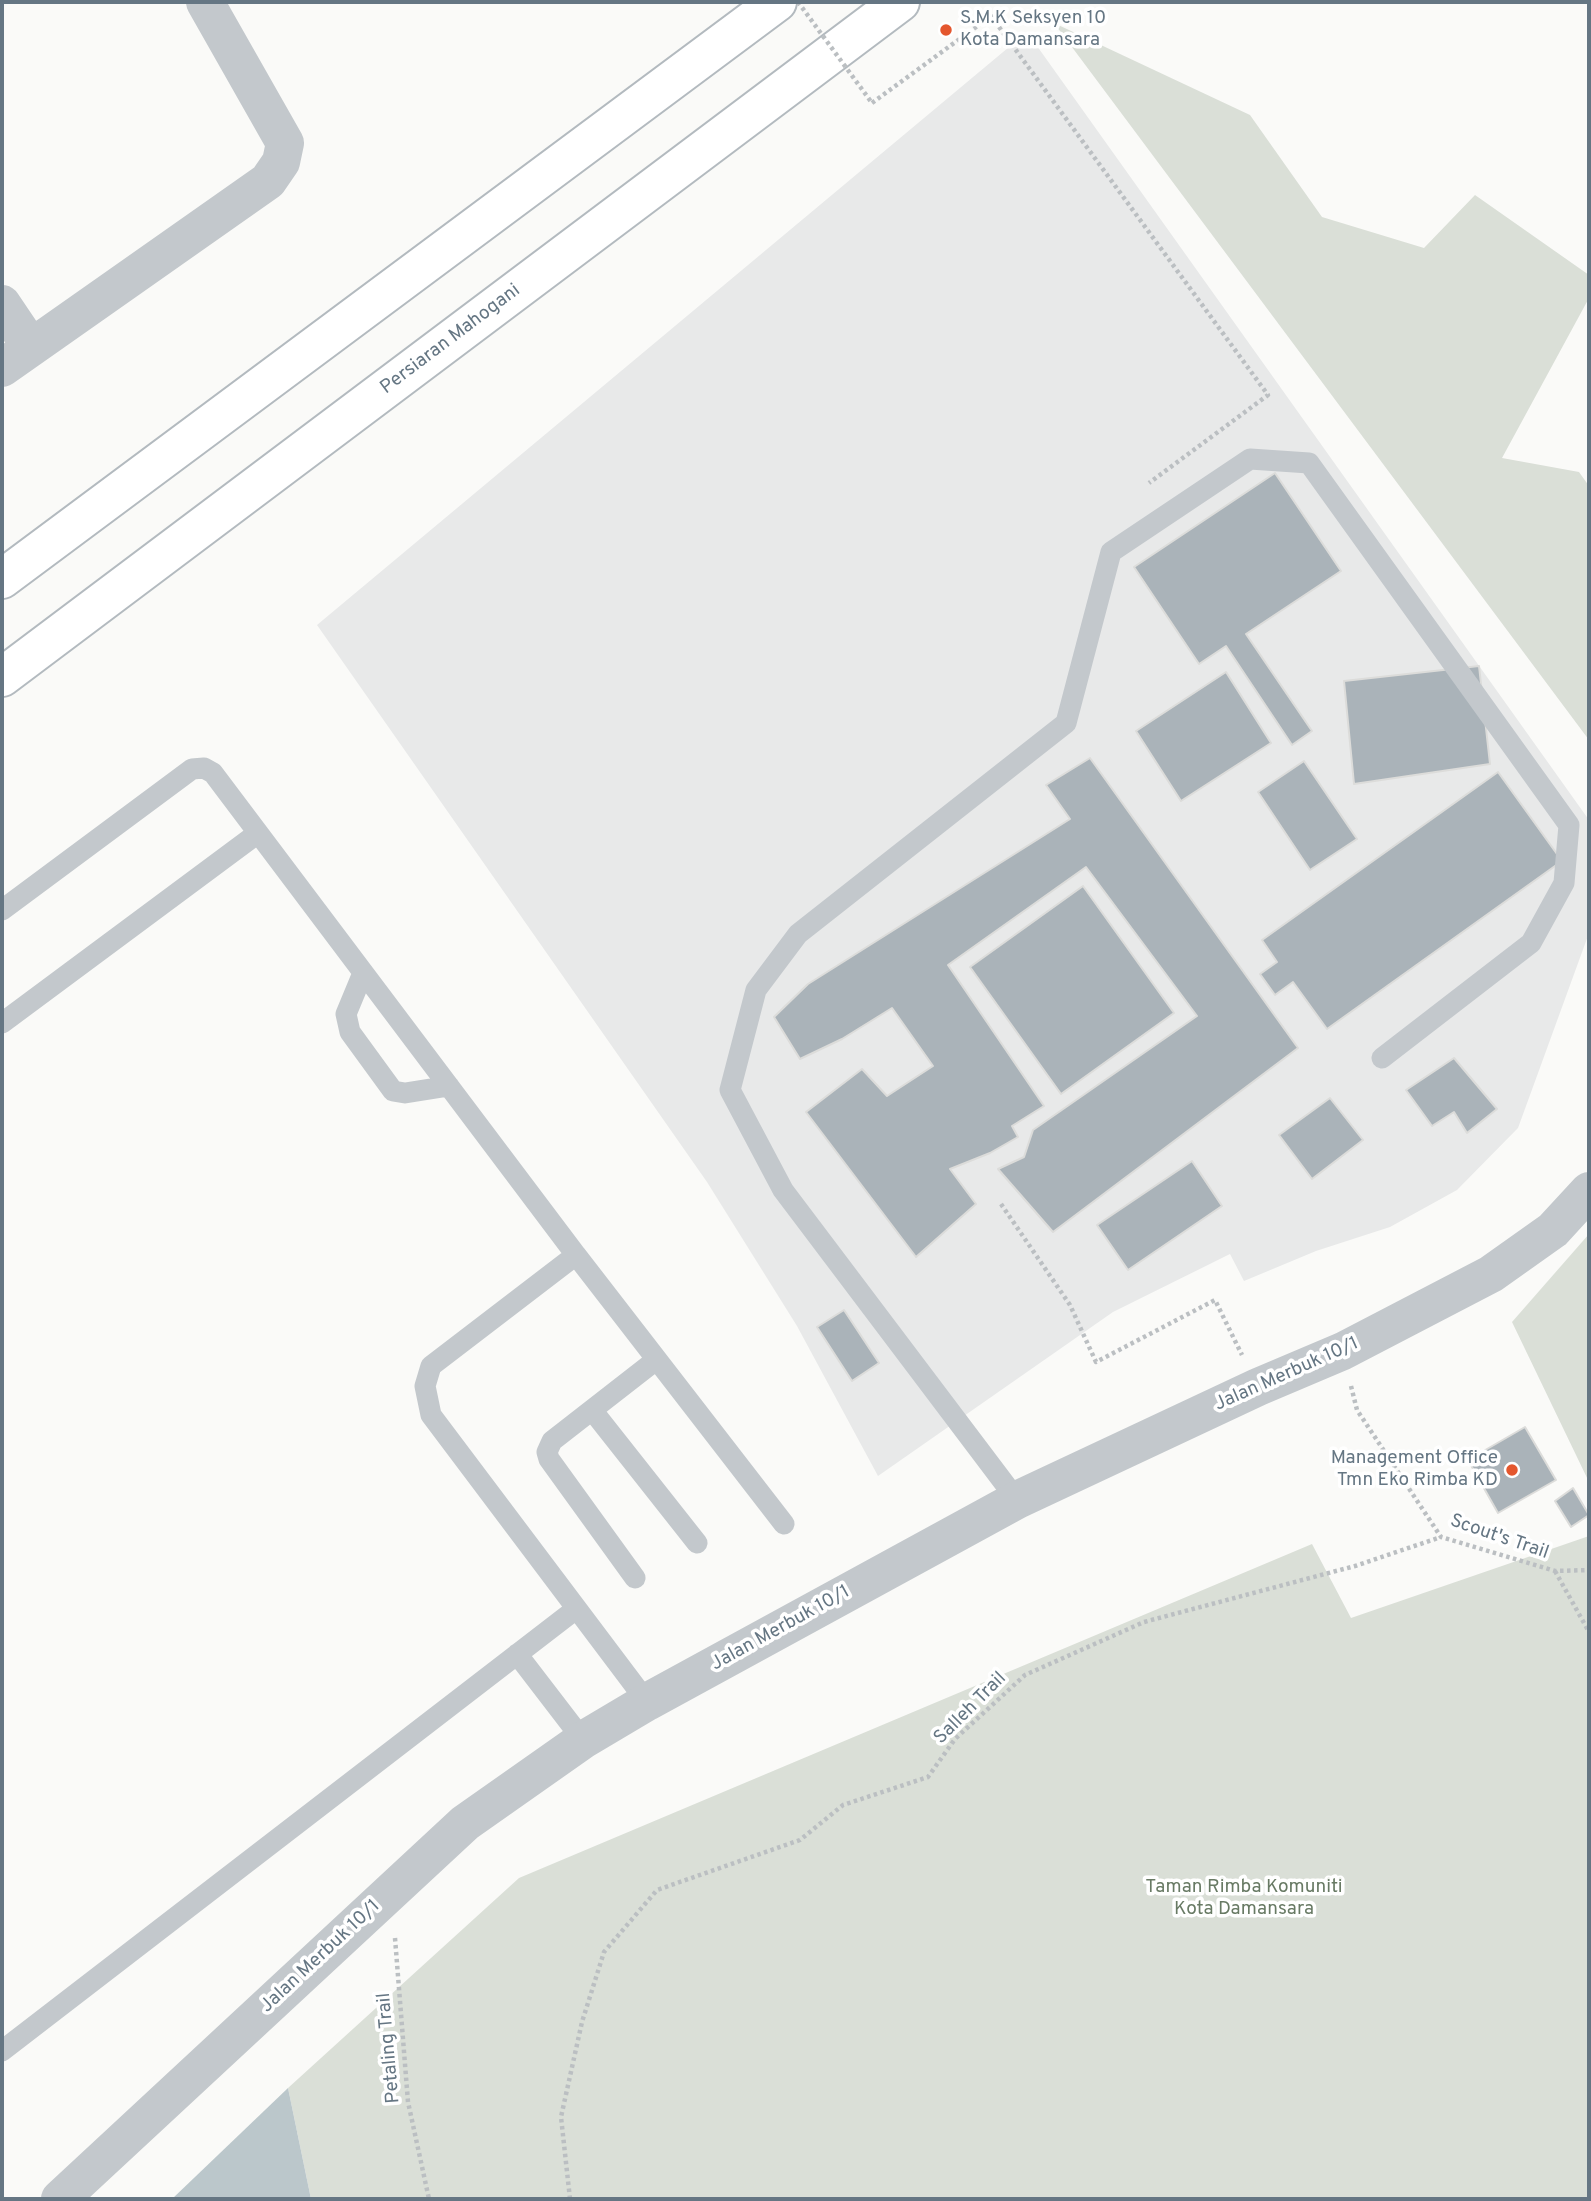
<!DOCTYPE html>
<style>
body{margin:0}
#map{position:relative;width:1591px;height:2201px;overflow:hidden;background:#fafaf8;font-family:Overpass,sans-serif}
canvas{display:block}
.frame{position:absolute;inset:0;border:4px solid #657683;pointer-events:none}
</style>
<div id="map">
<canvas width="1591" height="2201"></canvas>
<div class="frame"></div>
</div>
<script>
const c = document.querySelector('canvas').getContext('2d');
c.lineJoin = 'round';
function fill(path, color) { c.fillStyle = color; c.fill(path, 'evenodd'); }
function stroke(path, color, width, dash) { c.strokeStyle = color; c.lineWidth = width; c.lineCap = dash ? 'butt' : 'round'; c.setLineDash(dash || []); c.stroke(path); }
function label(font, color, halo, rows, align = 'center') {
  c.font = font + ' Overpass,sans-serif'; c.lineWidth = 7; c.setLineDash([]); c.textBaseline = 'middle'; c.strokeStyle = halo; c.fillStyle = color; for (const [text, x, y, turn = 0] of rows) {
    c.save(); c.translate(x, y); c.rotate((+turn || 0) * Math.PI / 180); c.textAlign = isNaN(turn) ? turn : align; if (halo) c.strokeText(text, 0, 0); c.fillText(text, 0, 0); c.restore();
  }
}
fill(new Path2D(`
 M1027 32 1589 820V933L1518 1128 1457 1190 1390 1227 1316 1251 1244 1281 1230 1254 1113 1312 878 1476 797 1326 707 1182 317 625Z`), '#e8e9e9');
fill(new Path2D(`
 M1054 23 1250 115 1322 217 1424 248 1475 195 1589 275V298L1502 458 1579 472 1589 486V740Z
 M1589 1234V1482L1512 1322Z
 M1589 1536V2199H311L288 2088 519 1878 1312 1544 1351 1618Z`), '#dadfd7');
fill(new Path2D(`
 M288 2088 311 2199H172Z`), '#bbc7cb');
const building = new Path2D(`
 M1275 473 1341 571 1246 634 1312 731 1292 745 1226 646 1199 664 1134 567Z
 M1479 666 1490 764 1354 784 1344 681Z
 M1226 672 1271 743 1181 801 1136 731Z
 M1090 758 1298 1048 1053 1232 998 1169 1024 1157 1033 1130 1197 1016 1086 867 948 965 1044 1106 1012 1126 1018 1137 990 1153 950 1169 976 1204 916 1257 806 1112 862 1069 887 1096 933 1066 892 1008 842 1039 800 1059 774 1017 808 984 1070 819 1046 785Z
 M1304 761 1357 839 1310 870 1258 792Z
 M1498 772 1562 861 1327 1029 1293 982 1275 995 1260 974 1277 962 1262 940Z
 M1083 886 1174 1013 1061 1094 970 967Z
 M1454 1058 1497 1109 1467 1133 1454 1112 1432 1126 1406 1090Z
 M1330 1098 1363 1140 1312 1179 1279 1135Z
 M1192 1161 1222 1206 1128 1270 1097 1225Z
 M844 1310 879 1363 852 1381 817 1327Z
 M1525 1427 1556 1480 1498 1513 1468 1460Z
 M1573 1488 1589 1515 1571 1527 1555 1501Z`);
fill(building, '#aab3b9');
stroke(building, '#dcdcda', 2);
const secondary = new Path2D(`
 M2 579 777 2
 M2 677 900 2`);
stroke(secondary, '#b3babf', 42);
stroke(new Path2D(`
 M872 103 991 16 1268 395 1149 483
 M1001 1204 1070 1305 1096 1362 1215 1300 1242 1355
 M1351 1386 1357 1410 1441 1537 1555 1571 1589 1570
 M1555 1571 1589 1632
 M395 1938 408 2102 429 2199
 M570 2199 561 2117 582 2022 604 1952 657 1890 800 1840 843 1805 928 1777 955 1739 1025 1675 1144 1622 1355 1566 1441 1537`), '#bbbfc2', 4.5, [3.5, 3.5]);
stroke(new Path2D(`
 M2 910 192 769 204 768 213 773 576 1255 431 1366 425 1386 431 1415 647 1702
 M363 973 346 1014 350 1032 393 1091 405 1093 449 1086
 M2 1023 258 833
 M576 1255 784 1524
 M592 1410 697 1543
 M1017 1500 783 1190 730 1090 756 990 798 934 1066 723 1111 552 1250 459 1309 463 1569 825 1564 883 1531 943 1382 1058
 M635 1578 549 1459 547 1452 552 1441 656 1360
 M517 1654 583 1740
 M2 2051 576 1609`), '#c3c8cc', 21);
stroke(new Path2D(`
 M2 304 31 347
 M2 368 268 181 281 162 285 143 205 2
 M60 2199 465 1823 583 1740 647 1702 1017 1500 1258 1387 1343 1351 1491 1274 1553 1230 1589 1191`), '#c3c8cc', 38);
stroke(secondary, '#fff', 38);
stroke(new Path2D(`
 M798 2 872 103`), '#bbbfc2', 4.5, [3.5, 3.5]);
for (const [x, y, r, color] of [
 [946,30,7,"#e4572e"],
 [1512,1470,7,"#e4572e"]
]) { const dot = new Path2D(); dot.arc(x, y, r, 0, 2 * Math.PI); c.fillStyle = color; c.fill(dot); stroke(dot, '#fff', 2.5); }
label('19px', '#657683', '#fff', [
 ["S.M.K Seksyen 10",960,19],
 ["Kota Damansara",960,41],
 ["Management Office",1498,1459,"right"],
 ["Tmn Eko Rimba KD",1498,1481,"right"]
], 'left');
label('19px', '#657683', '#fff', [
 ["Persiaran Mahogani",451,340,-37],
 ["Jalan Merbuk 10/1",1287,1375,-24],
 ["Scout's Trail",1499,1538,19],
 ["Jalan Merbuk 10/1",781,1629,-29],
 ["Salleh Trail",971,1709,-45],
 ["Jalan Merbuk 10/1",321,1957,-43],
 ["Petaling Trail",390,2048,-95]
]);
label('19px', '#687a64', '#fff', [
 ["Taman Rimba Komuniti",1244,1888],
 ["Kota Damansara",1244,1910]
]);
</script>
